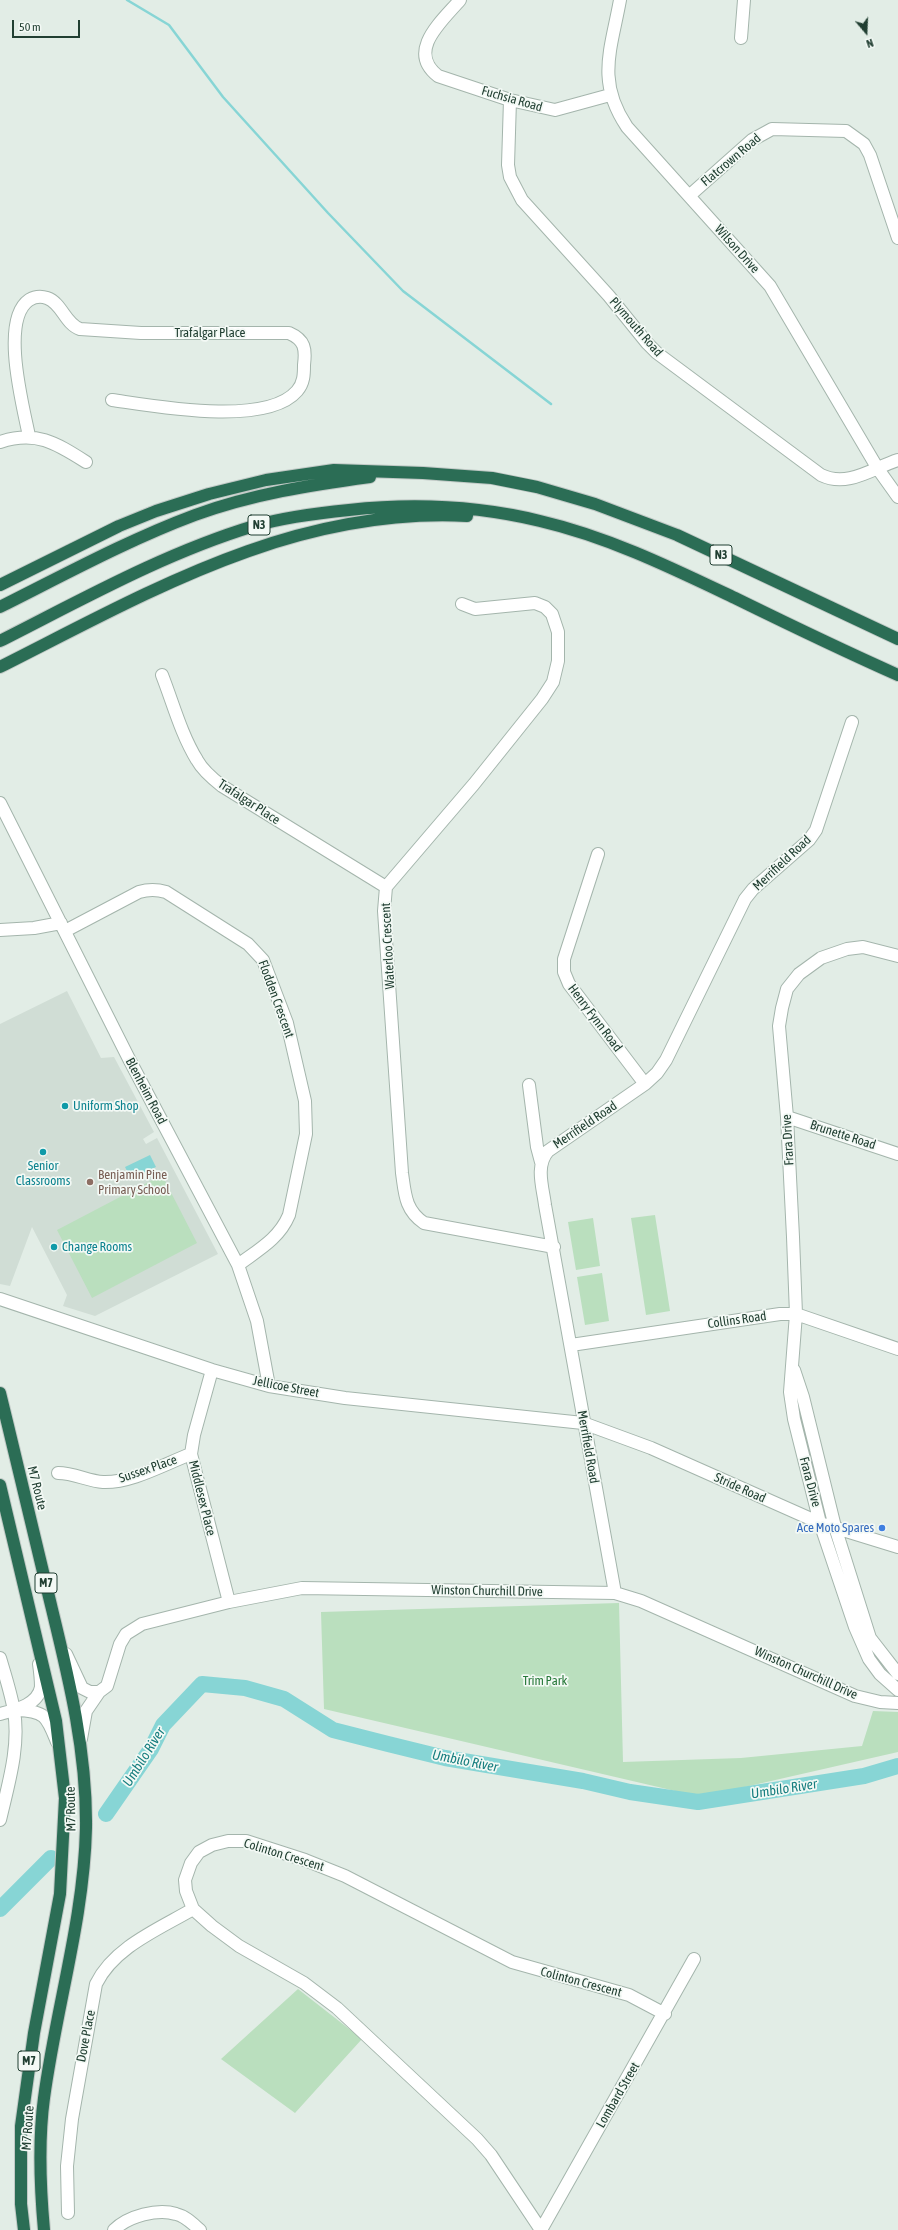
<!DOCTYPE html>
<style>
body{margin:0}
#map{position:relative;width:898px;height:2230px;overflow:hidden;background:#e2ede6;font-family:"Asap Condensed",sans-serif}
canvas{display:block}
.north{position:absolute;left:846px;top:12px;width:40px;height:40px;-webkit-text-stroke:3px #f3f9f5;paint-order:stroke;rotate:161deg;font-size:11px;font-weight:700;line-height:16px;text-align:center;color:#213f32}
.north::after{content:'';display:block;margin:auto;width:14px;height:18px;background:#213f32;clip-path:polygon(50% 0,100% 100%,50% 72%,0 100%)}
.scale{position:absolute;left:12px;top:20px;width:68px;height:18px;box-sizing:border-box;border:2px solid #213f32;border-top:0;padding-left:5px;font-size:12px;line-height:14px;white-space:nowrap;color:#213f32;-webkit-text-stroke:3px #f3f9f5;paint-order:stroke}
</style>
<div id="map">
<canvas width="898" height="2230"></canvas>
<div class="north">N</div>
<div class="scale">50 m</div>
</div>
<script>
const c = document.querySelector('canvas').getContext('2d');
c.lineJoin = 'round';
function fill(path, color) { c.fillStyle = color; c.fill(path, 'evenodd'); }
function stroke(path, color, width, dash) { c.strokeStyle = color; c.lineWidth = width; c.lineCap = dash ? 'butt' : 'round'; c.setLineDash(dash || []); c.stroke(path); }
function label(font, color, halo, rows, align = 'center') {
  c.font = font + ' "Asap Condensed",sans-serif'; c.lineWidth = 3.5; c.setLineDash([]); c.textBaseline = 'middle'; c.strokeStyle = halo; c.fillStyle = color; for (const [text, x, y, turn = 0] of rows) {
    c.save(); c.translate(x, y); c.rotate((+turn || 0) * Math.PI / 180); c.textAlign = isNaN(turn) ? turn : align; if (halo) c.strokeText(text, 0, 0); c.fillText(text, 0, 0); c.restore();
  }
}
fill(new Path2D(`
 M67 991 101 1058 114 1057 154 1132 143 1139 146 1144 157 1138 218 1254 95 1316 63 1306 67 1295 32 1227 10 1286 0 1284V1024Z`), '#d0ddd5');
fill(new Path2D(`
 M162 1175 197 1243 92 1298 57 1230Z
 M655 1215 670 1311 646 1315 631 1218Z
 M593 1218 600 1266 576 1270 568 1222Z
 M602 1273 609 1321 585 1325 577 1277Z
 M619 1603 623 1762 741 1758 862 1746 873 1711 898 1712V1752L701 1797 324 1709 321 1612Z
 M298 1989 362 2039 295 2113 221 2059Z`), '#badfbe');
fill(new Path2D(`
 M150 1155 156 1167 131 1179 125 1167Z`), '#87d5d5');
stroke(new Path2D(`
 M127 0 169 25 223 97 328 213 403 291 551 404`), '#87d5d5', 2.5);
stroke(new Path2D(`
 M106 1814 151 1749 163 1725 202 1684 245 1688 284 1699 333 1730 388 1744 445 1758 583 1781 630 1792 698 1802 864 1776 898 1766
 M0 1909 51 1858`), '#87d5d5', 16);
const minor = new Path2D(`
 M460 0C442 21 406 51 438 76L510 100 555 110 610 95
 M620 0C611 50 596 81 627 127L770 286 878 469 898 497
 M741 38 744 0
 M510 100 508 165 510 177 522 200 609 296 647 343 657 353 821 475C848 488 873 468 898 460
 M689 196 752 140 772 129 846 131 864 144 870 155 898 238
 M29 436C23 406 0 320 29 300 34 297 41 296 47 298 62 303 65 324 80 329L141 333H289C305 340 306 349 304 365 304 374 304 383 297 391 266 427 154 406 112 400
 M0 442C36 430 56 443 86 462
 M462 604 475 609 535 603 545 607 552 614 558 632V661L553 682 542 699 474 784 386 887 384 911 402 1173C405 1194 405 1210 424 1223L554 1247
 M162 675C173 703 181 734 197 760 203 771 213 779 222 786L386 887
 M0 803 129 1059 238 1265 257 1321 269 1386
 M598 854 564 959V972L569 984 645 1084
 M0 930 34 928 61 923
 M65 931 139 892C149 889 156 889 166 892L248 944 263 960 287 1023 305 1101 306 1134 289 1215C279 1239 258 1250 238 1265
 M898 956 863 947 847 949 821 958 799 974 787 989 782 1008 779 1026 787 1117 793 1237 796 1314 790 1392 794 1419 820 1523 855 1627 869 1659 880 1674 898 1690
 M529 1085 537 1147 541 1162
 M787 1117 898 1154
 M0 1299 212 1370 269 1386 345 1398 583 1423 651 1448 820 1523 898 1547
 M571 1345 780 1314H796L898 1349
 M212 1370 194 1435 191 1454 229 1602
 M794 1370 803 1397 835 1527 870 1638 898 1674
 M58 1473C74 1473 88 1481 103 1482 132 1483 164 1464 191 1454
 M615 1593 545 1205C543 1188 535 1166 548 1151L645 1084 657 1073 666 1060 745 899 753 889 809 840 816 830 852 722
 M66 1654 82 1688 90 1692H99
 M0 1658C5 1675 11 1693 14 1711 20 1747 8 1785 0 1820
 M17 1710C46 1711 47 1717 57 1742
 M0 1714C15 1710 38 1705 41 1687 41 1680 40 1671 39 1664
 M81 1739 86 1711 99 1692 107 1686 120 1644 126 1634 142 1624 229 1602 302 1588 615 1593 641 1601 855 1696 880 1702 898 1703
 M68 2213 67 2166 72 2119 96 1984C114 1947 159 1929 193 1909
 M114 2230C128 2216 158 2208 176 2214 185 2216 193 2224 200 2230
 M541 2230 491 2155 477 2139 337 2008 304 1983 239 1946 212 1926 193 1909 186 1891 185 1880 191 1863 199 1852 212 1845 228 1841H246L305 1860 345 1876 512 1962 629 1995 665 2014
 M541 2230 694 1959`);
const highway = new Path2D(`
 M0 585 119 526 156 511 209 494 266 480 334 470 423 473 492 478 537 487 595 504 677 535 898 639
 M0 607C64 575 128 540 195 515 252 494 311 485 370 477
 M0 641C83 599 165 553 254 526 285 517 318 513 349 510 413 503 478 506 540 521 609 537 674 569 737 599 790 625 844 651 898 675
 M0 667C149 592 293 507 467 516
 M0 1393C17 1462 33 1531 50 1601 68 1675 87 1750 86 1828 84 1919 56 2008 44 2098 38 2142 40 2186 44 2230
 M0 1485 56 1721 65 1798 60 1894 34 2033 21 2126V2204L24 2230`);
stroke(minor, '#a4b5ac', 14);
stroke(highway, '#c1c9c6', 14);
stroke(minor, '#fff', 12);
stroke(highway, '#2b6d55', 12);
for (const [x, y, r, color] of [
 [65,1106,4,"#0f9aa8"],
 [43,1152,4,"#0f9aa8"],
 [90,1182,4,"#8d6e63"],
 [54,1247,4,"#0f9aa8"],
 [882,1528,4,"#3f7fe0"]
]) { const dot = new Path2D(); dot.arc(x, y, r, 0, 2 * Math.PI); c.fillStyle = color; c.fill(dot); stroke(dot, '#f3f9f5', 1.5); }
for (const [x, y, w] of [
 [259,525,22],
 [721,555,22],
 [46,1583,22],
 [29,2061,22]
]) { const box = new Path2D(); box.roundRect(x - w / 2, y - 10, w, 20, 3); c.fillStyle = '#f3f9f5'; c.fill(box); stroke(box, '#213f32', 1); }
label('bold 12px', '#213f32', null, [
 ["N3",259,525],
 ["N3",721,555],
 ["M7",46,1583],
 ["M7",29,2061]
]);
label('13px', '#213f32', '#f3f9f5', [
 ["Fuchsia Road",512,99,16],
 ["Flatcrown Road",731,160,-40],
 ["Wilson Drive",737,249,48],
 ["Plymouth Road",636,327,49],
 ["Trafalgar Place",210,333],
 ["Trafalgar Place",249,802,33],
 ["Merrifield Road",782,863,-43],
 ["Waterloo Crescent",388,946,-93],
 ["Flodden Crescent",276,999,70],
 ["Henry Fynn Road",595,1018,53],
 ["Blenheim Road",146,1091,62],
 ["Merrifield Road",585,1125,-34],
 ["Brunette Road",843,1135,18],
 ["Frara Drive",788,1140,-93],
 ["Collins Road",737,1320,-8],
 ["Jellicoe Street",286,1387,11],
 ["Merrifield Road",588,1447,80],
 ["Sussex Place",148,1469,-19],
 ["Frara Drive",810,1482,75],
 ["M7 Route",37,1488,76],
 ["Stride Road",740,1488,24],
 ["Middlesex Place",202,1498,76],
 ["Winston Churchill Drive",487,1591,1],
 ["Winston Churchill Drive",806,1673,24],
 ["M7 Route",71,1809,-91],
 ["Colinton Crescent",284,1855,17],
 ["Colinton Crescent",581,1982,15],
 ["Dove Place",86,2036,-79],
 ["Lombard Street",618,2095,-60],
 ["M7 Route",28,2128,-86]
]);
label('13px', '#0d838f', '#f3f9f5', [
 ["Uniform Shop",73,1106],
 ["Senior",43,1166,"center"],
 ["Classrooms",43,1181,"center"],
 ["Change Rooms",62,1247]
], 'left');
label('13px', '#785e54', '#f3f9f5', [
 ["Benjamin Pine",98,1175],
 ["Primary School",98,1190]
], 'left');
label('13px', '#366cbe', '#f3f9f5', [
 ["Ace Moto Spares",874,1528]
], 'right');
label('13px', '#28793a', '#f3f9f5', [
 ["Trim Park",545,1681]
]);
label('italic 14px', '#177e7f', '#f3f9f5', [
 ["Umbilo River",144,1757,-58],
 ["Umbilo River",465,1761,11],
 ["Umbilo River",784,1789,-9]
]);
</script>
